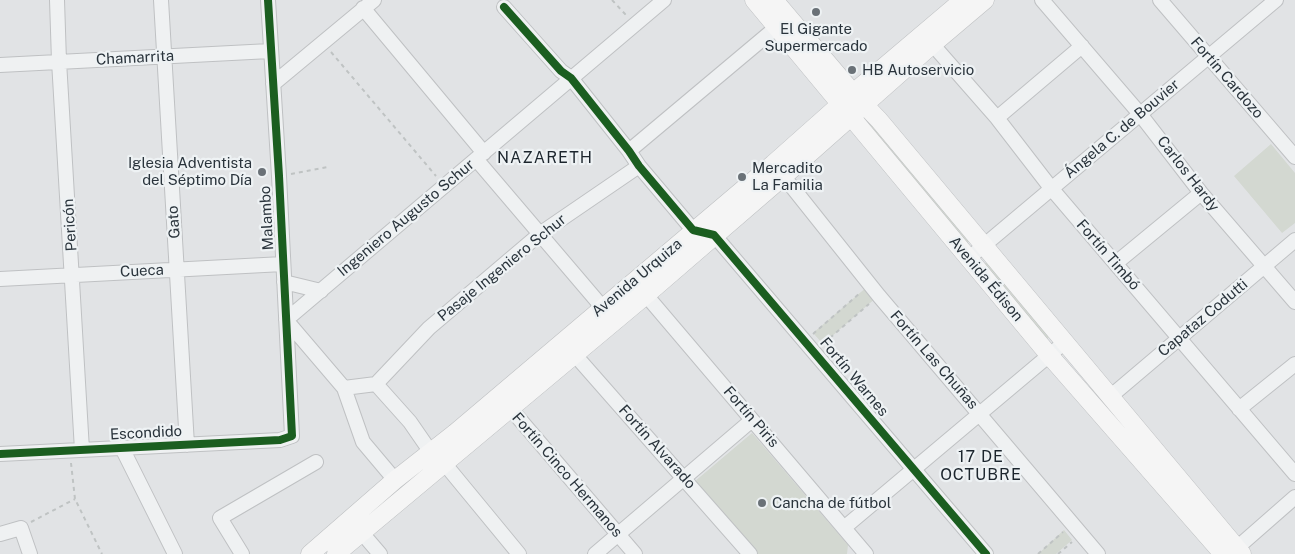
<!DOCTYPE html>
<meta charset="utf-8">
<style>
body{margin:0}
canvas{display:block;background:#e1e3e5}
</style>
<canvas width="1295" height="554"></canvas>
<script>
const c = document.querySelector('canvas').getContext('2d');
c.lineJoin = 'round';
function fill(path, color) { c.fillStyle = color; c.fill(path, 'evenodd'); }
function stroke(path, color, width, dash) { c.strokeStyle = color; c.lineWidth = width; c.lineCap = dash ? 'butt' : 'round'; c.setLineDash(dash || []); c.stroke(path); }
function label(font, color, halo, rows, align = 'center') {
  c.font = font + ' "Public Sans",sans-serif'; c.lineWidth = 4.5; c.setLineDash([]); c.textBaseline = 'middle'; c.strokeStyle = halo; c.fillStyle = color; for (const [text, x, y, turn = 0] of rows) {
    c.save(); c.translate(x, y); c.rotate((+turn || 0) * Math.PI / 180); c.textAlign = isNaN(turn) ? turn : align; if (halo) c.strokeText(text, 0, 0); c.fillText(text, 0, 0); c.restore();
  }
}
fill(new Path2D(`
 M870 120 969 241 966 244 866 123Z
 M1271 144 1295 173V223L1282 233 1234 176Z
 M988 261 1049 337 1046 340 984 264Z
 M868 286 877 297 823 344 813 333Z
 M752 433 848 545 847 554H756L694 482Z
 M1064 530 1072 540 1056 554H1038Z`), '#d3d8d1');
const minor = new Path2D(`
 M57 0 59 61 82 450
 M161 0 187 445
 M1042 0 1140 114 1201 193 1295 302
 M1160 0 1295 157
 M504 7 561 71 571 78 629 151 639 166 693 230 714 235 986 554
 M363 8 484 153
 M926 37 997 118 1051 188 1295 474
 M0 65 270 51
 M273 84 374 0
 M997 118 1082 46
 M629 151 784 21
 M476 159 603 308
 M777 168 879 296 1098 554
 M969 258 1276 0
 M1116 263 1201 193
 M0 279 283 264
 M284 282 321 291
 M640 288 866 554
 M286 320 664 0
 M286 320 344 388 363 442 395 480
 M568 347 750 554
 M376 384 429 328 541 233 639 166
 M376 384 410 422 430 451 444 463 519 554
 M344 388 376 384
 M1111 396 1295 240
 M504 401 635 554
 M1239 409 1295 364
 M122 448 175 554
 M0 454 280 440 292 436 279 176 268 0
 M356 526 380 554
 M845 527 1065 342
 M0 534 21 528 30 554
 M242 554 220 518 316 462
 M595 554 752 420
 M1230 554 1295 497`);
const major = new Path2D(`
 M754 0 1049 355 1223 554
 M774 0 853 93 879 120 1242 554
 M310 554 395 480 455 433 773 164 853 93 963 0
 M336 554 646 295 784 176 933 44 985 0`);
stroke(minor, '#bfc1c3', 16);
stroke(major, '#bec0c2', 19);
stroke(new Path2D(`
 M612 0 626 15
 M331 52 436 176
 M291 174 328 167
 M813 334 860 293
 M824 343 869 304
 M71 463 75 499 102 554
 M31 522 75 499
 M1038 554 1063 532
 M1058 554 1072 542`), '#bfc3c3', 2, [4, 4]);
stroke(minor, '#eff1f2', 14);
stroke(major, '#f5f5f5', 18);
stroke(new Path2D(`
 M504 7 561 71 571 78 629 151 639 166 693 230 714 235 986 554
 M0 454 280 440 292 436 279 176 268 0`), '#1b5e20', 8);
for (const [x, y, r, color] of [
 [816,12,5,"#6a7177"],
 [852,70,5,"#6a7177"],
 [262,172,5,"#6a7177"],
 [742,177,5,"#6a7177"],
 [762,503,5,"#6a7177"]
]) { const dot = new Path2D(); dot.arc(x, y, r, 0, 2 * Math.PI); c.fillStyle = color; c.fill(dot); stroke(dot, '#eef2f4', 2); }
label('15px', '#2a343c', '#eef2f4', [
 ["El Gigante",816,29,"center"],
 ["Supermercado",816,46,"center"],
 ["HB Autoservicio",862,70],
 ["Iglesia Adventista",252,163,"right"],
 ["del Séptimo Día",252,180,"right"],
 ["Mercadito",752,168],
 ["La Familia",752,185],
 ["Cancha de fútbol",772,503]
], 'left');
label('15px', '#2a343c', '#eef2f4', [
 ["Chamarrita",135,58,-3],
 ["Fortín Cardozo",1227,78,49],
 ["Ángela C. de Bouvier",1122,129,-40],
 ["Carlos Hardy",1188,174,52],
 ["Malambo",267,218,-93],
 ["Ingeniero Augusto Schur",406,218,-40],
 ["Gato",174,222,-94],
 ["Pericón",70,225,-94],
 ["Fortín Timbó",1108,255,49],
 ["Pasaje Ingeniero Schur",502,268,-39],
 ["Cueca",142,271,-3],
 ["Avenida Urquiza",637,278,-40],
 ["Avenida Édison",986,279,50],
 ["Capataz Codutti",1203,318,-40],
 ["Fortín Las Chuñas",934,360,49],
 ["Fortín Warnes",854,377,50],
 ["Fortín Piris",751,417,49],
 ["Escondido",146,433,-3],
 ["Fortín Alvarado",657,447,48],
 ["Fortín Cinco Hermanos",567,475,49]
]);
c.letterSpacing = '1px';
label('16px', '#1c252d', '#eef2f4', [
 ["NAZARETH",545,158],
 ["17 DE",981,457],
 ["OCTUBRE",981,475]
]);
c.letterSpacing = '0px';
</script>
